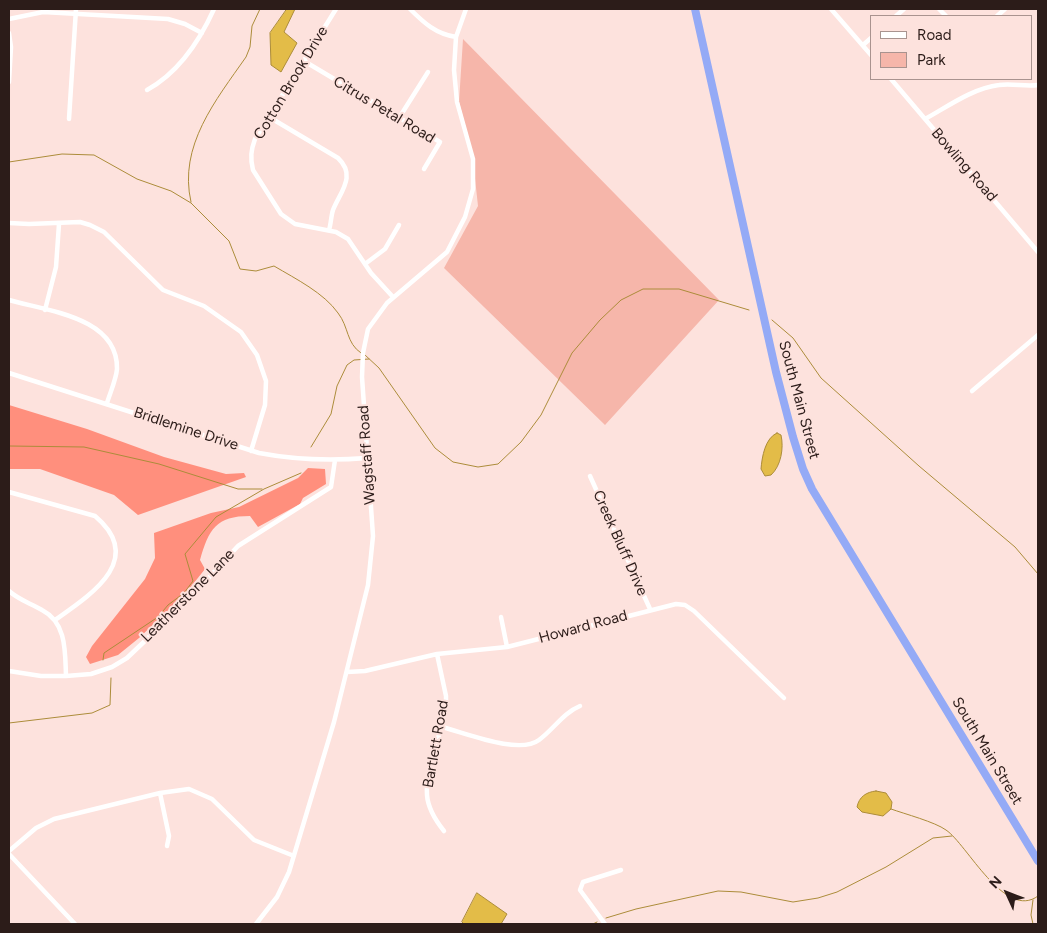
<!DOCTYPE html>
<style>
body{margin:0}
#map{position:relative;width:1047px;height:933px;overflow:hidden;background:#fde2dd;font-family:Figtree,sans-serif}
canvas{display:block}
.frame{position:absolute;inset:0;border:10px solid #2c1c19;pointer-events:none}
.legend{position:absolute;left:870px;top:15px;width:162px;height:65px;box-sizing:border-box;background:#fde2dd;border:1px solid #a9938f;margin:0;padding:6px 9px;list-style:none;font-size:15px;color:#2c1c19}
.legend li{display:flex;align-items:center;gap:10px;height:25px}
.legend b{width:25px;border:1px solid #a9938f}
.north{position:absolute;left:982px;top:868px;width:50px;height:50px;-webkit-text-stroke:4px #fde2dd;paint-order:stroke;rotate:313deg;font-size:14px;font-weight:700;line-height:20px;text-align:center;color:#2c1c19}
.north::after{content:'';display:block;margin:auto;width:18px;height:22px;background:#2c1c19;clip-path:polygon(50% 0,100% 100%,50% 72%,0 100%)}
</style>
<div id="map">
<canvas width="1047" height="933"></canvas>
<div class="frame"></div>
<ul class="legend">
<li><b style="height:6px;background:#fff"></b>Road</li>
<li><b style="height:14px;background:#f6b6aa"></b>Park</li>
</ul>
<div class="north">N</div>
</div>
<script>
const c = document.querySelector('canvas').getContext('2d');
c.lineJoin = 'round';
function fill(path, color) { c.fillStyle = color; c.fill(path, 'evenodd'); }
function stroke(path, color, width, dash) { c.strokeStyle = color; c.lineWidth = width; c.lineCap = dash ? 'butt' : 'round'; c.setLineDash(dash || []); c.stroke(path); }
function label(font, color, halo, rows, align = 'center') {
  c.font = font + ' Figtree,sans-serif'; c.lineWidth = 4; c.setLineDash([]); c.textBaseline = 'middle'; c.strokeStyle = halo; c.fillStyle = color; for (const [text, x, y, turn = 0] of rows) {
    c.save(); c.translate(x, y); c.rotate((+turn || 0) * Math.PI / 180); c.textAlign = isNaN(turn) ? turn : align; if (halo) c.strokeText(text, 0, 0); c.fillText(text, 0, 0); c.restore();
  }
}
fill(new Path2D(`
 M463 39 719 300 605 425 444 268 478 206 472 151 459 102Z`), '#f6b6aa');
fill(new Path2D(`
 M9 405 87 429 164 457 226 474 244 473 246 477 138 515 114 495 40 469H9Z
 M308 468 325 469 326 484 303 498 300 504 258 527 250 516C216 516 209 529 200 560L205 569 186 593 139 638 118 655 90 664 86 657 92 646 145 579 155 558 154 533 211 513 239 507 298 478Z`), '#ff8f7d');
const water = new Path2D(`
 M287 9H295L284 32 297 43 281 72 271 65 270 33Z
 M777 433 781 435C784 448 781 466 771 475L765 476 761 469C762 457 765 438 777 433Z
 M876 791 886 793 892 802 891 809 883 816 862 812 857 807C859 797 866 792 876 791Z
 M477 893 507 914 501 924H464L462 922Z`);
fill(water, '#e3bc48');
stroke(water, '#ac8c3a', 1);
stroke(new Path2D(`
 M9 162 62 154 94 155 137 179 171 191 191 203 229 241 240 269 256 271 274 266C296 279 324 293 338 313 349 327 346 343 361 353
 M191 202C178 146 216 100 246 57L250 47 252 26 260 9
 M772 320 793 338 821 378 919 466 1015 547 1038 574
 M365 355 379 368 435 448 453 462 478 467 498 464 521 442 541 415 572 353 600 320 621 300 643 289H679L749 310
 M9 446 84 447 159 464 238 489H262
 M311 447 331 414 337 386 347 365 354 360 369 359
 M103 660 104 653 158 617 168 605 184 593 193 581 185 554 216 517 264 489 301 473
 M9 723 92 713 110 705 111 678
 M891 809C905 814 935 822 946 830 967 844 1005 921 1038 896
 M1033 900 1031 915 1033 924
 M606 918 636 909 718 891 741 892 793 902 818 898 837 892 886 867 933 838 952 836
 M593 924 597 922`), '#ac8c3a', 1);
stroke(new Path2D(`
 M336 9 255 139C251 150 250 158 253 170L281 214 295 224 336 232 348 239 371 273 393 297
 M410 9C424 23 436 34 456 37
 M831 9 871 55
 M939 9 946 16
 M896 16 904 9
 M997 16 1005 9
 M9 19 43 12 168 19 185 24 202 33
 M9 33 11 47 9 82
 M863 45 871 38
 M304 61 440 142 424 169
 M891 79 1038 252
 M147 90C178 73 200 40 214 9
 M269 117 338 158C357 176 340 192 333 210 331 216 331 224 329 230
 M399 118 428 72
 M69 119 76 9
 M925 119C947 107 973 88 999 85 1013 83 1025 87 1038 85
 M9 223 29 224 80 222 90 225 104 232 163 290 204 306 241 332 257 355 266 381 265 405 251 451
 M365 264 385 249 399 225
 M9 300C47 311 118 317 117 369 116 380 110 393 107 403
 M45 310 56 267 59 224
 M9 373 259 453C296 460 330 461 367 458
 M972 391 1038 335
 M590 476 650 609
 M9 492 95 516C146 559 92 594 55 620
 M9 591C19 600 30 603 42 610 67 623 65 652 66 676
 M501 617 507 647
 M437 654 446 696V706C442 732 425 771 427 795 428 809 436 821 444 831
 M9 671 41 676H66L91 674 112 667 127 658 189 599 238 546 331 487 335 460
 M347 672 365 671 437 654 507 647 676 604 685 605 694 611 784 698
 M442 727C466 733 519 755 539 740 554 729 563 713 580 706
 M160 793 169 836 167 846
 M9 851 36 828 54 819 160 793 189 789 212 799 254 840 294 856
 M9 854 75 924
 M256 924 277 897 289 872 334 722 368 585 373 536 362 377 363 353 368 329 387 303 447 252 465 217 473 189V159L457 102 454 70 456 37 466 9
 M605 924 580 890 583 882 621 870`), '#fff', 4.5);
stroke(new Path2D(`
 M695 9 776 372 793 437 803 469 812 489 1038 861`), '#94aaf6', 8);
label('15px', '#2c1c19', '#fde2dd', [
 ["Cotton Brook Drive",291,83,-59],
 ["Citrus Petal Road",384,110,31],
 ["Bowling Road",964,165,49],
 ["South Main Street",799,400,75],
 ["Bridlemine Drive",186,429,18],
 ["Wagstaff Road",367,455,-94],
 ["Creek Bluff Drive",620,543,66],
 ["Leatherstone Lane",188,596,-45],
 ["Howard Road",583,627,-15],
 ["Bartlett Road",436,744,-80],
 ["South Main Street",987,751,59]
]);
</script>
